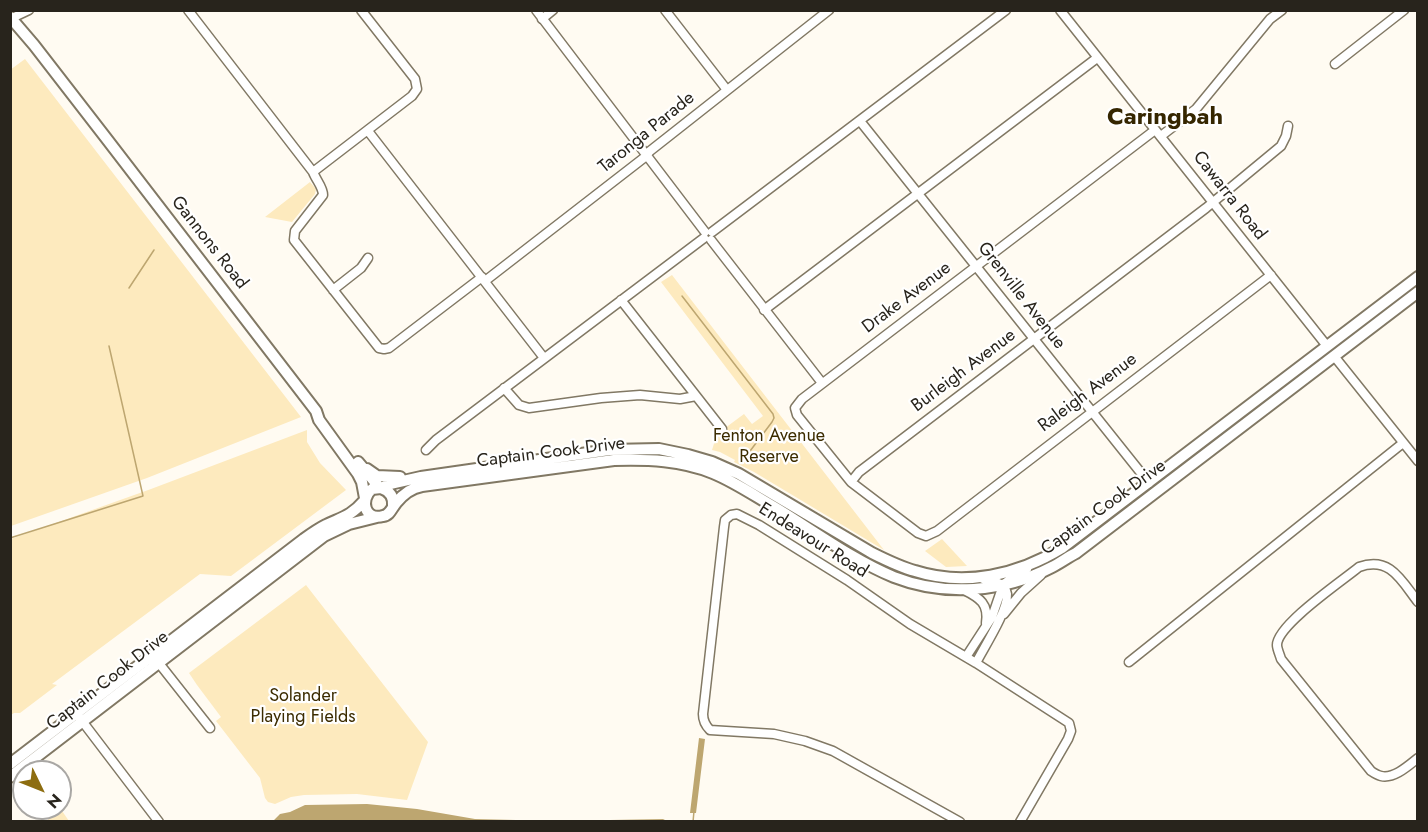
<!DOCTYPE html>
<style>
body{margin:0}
#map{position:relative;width:1428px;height:832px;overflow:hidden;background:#fffbf2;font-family:Jost,sans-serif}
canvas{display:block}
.frame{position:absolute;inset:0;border:12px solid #28241c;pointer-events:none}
.north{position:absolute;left:12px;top:760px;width:60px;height:60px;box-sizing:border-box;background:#fff;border:2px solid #a9a7a4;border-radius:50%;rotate:133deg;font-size:16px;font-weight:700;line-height:24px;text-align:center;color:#28241c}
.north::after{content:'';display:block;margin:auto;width:21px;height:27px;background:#8d6d10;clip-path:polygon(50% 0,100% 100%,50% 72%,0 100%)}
</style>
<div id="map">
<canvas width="1428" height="832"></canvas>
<div class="frame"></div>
<div class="north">N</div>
</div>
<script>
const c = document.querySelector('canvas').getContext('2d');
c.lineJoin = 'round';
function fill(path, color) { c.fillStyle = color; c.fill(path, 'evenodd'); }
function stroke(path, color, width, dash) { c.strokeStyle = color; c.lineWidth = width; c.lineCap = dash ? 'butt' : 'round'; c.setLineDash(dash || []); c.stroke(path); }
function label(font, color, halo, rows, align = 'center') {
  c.font = font + ' Jost,sans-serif'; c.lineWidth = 4.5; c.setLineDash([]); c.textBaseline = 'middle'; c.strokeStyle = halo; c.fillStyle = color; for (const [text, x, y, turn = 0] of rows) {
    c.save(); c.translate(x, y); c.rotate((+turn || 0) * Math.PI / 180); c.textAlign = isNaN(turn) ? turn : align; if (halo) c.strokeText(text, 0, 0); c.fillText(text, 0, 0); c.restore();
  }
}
fill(new Path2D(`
 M25 59 301 417 147 478 11 526 10 70Z
 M310 182 316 189 315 194 292 222 265 217Z
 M672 275 884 550 754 472 734 462 735 460 720 452 712 450 717 434 744 414 752 424 763 416 661 282Z
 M307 430V442L320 463 346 490 231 576 200 574 52 684 57 685 20 713H14L11 715V539L151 489Z
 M942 539 967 566 946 567 925 551Z
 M306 585 428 742 407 800 357 794 304 795 291 797 275 804 268 802 265 798 260 778 216 721 221 717 197 685 189 673Z
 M39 808H60L69 821H49Z`), '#fdeabe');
fill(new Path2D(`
 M699 738 705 739 696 813H690Z
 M367 804 417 809 475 819 557 821 663 819 667 821 274 822V820L280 814 290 812 305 805Z`), '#bda670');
stroke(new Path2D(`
 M129 288 154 250
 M682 296 773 414 774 418 772 422 744 459
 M10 538 143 496 109 346
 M693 822 694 811`), '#bda670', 1.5);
const minor = new Path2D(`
 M188 10 313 172C316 180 323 187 323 195L295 231 294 240 379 348 384 349 389 348 482 277
 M536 10 705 232
 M665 10 727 90
 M1060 10 1327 346
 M10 19 29 10
 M542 19 553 10
 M1335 64 1404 10
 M860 121 1149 483
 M1155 130 802 399 795 408 797 415 851 482 918 533 926 536 937 531 1271 275
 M368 131 544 358
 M1161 136 1196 109 1270 19 1282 10
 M313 172 412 96 417 89 415 79 361 10
 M712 232 1006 10
 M711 240 822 383
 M485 281 645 157 650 151 829 10
 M333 290 361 268 368 258
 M621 300 722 429
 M764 310 1097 58
 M1334 356 1418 461
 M504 388 519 405 529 408 601 398 640 395 680 399 696 396
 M426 450 436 440 704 238
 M851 482 859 472 1206 208 1281 146 1286 136 1288 126
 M964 590C980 598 989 604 986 623
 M1418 602C1401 580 1390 556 1359 567 1342 581 1277 625 1277 645 1277 649 1280 655 1281 659L1371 771C1374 773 1377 775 1381 776 1394 779 1408 766 1418 758
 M1004 614 1021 593 1041 575
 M966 657 992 617 1003 585 1011 578 1027 569
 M158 662 210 728
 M1129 662 1403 443
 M976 663C984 647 1008 611 1007 594 1006 589 1005 589 1003 585L996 582 983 579
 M79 717 159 822
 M960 822 833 751 805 741 774 734 710 730C705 725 703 721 703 714L724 527 725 520 731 515 737 514 759 525 847 580 910 624 976 663 1069 723 1071 731 1068 739 1020 822`);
const major = new Path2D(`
 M10 17 34 45 106 138 316 411 319 420 358 474 362 482 365 498
 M358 462 379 487
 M367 469 377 476 400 477
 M381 488 390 484 421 477 609 450 659 449 688 455 712 462 739 474 872 553C886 560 900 567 915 571 965 587 1018 575 1062 548L1418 277
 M393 506C394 497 390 491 381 488L372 489C359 500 365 521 383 516 390 515 391 509 396 503 403 494 411 488 422 486L614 460C648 459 681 460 713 473 735 482 755 496 776 508 814 531 853 560 894 577 945 597 1004 592 1052 567 1060 563 1068 557 1076 553L1418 292
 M10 764 304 539C311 534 318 529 326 525 343 517 351 516 364 501
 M10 777 324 536 349 524 377 517`);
stroke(minor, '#817864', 11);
stroke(major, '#817864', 14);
stroke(minor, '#fff', 8);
stroke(major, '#fff', 10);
label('18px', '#28241c', '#fff', [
 ["Taronga Parade",647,133,-39],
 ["Cawarra Road",1229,196,52],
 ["Gannons Road",209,243,52],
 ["Grenville Avenue",1021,296,52],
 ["Drake Avenue",907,298,-37],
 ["Burleigh Avenue",964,371,-37],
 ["Raleigh Avenue",1088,393,-37],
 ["Captain Cook Drive",551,453,-7],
 ["Captain Cook Drive",1104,508,-36],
 ["Endeavour Road",813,541,32],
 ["Captain Cook Drive",108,681,-38]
]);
label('18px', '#3c2c00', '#fff', [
 ["Fenton Avenue",769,437],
 ["Reserve",769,458],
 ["Solander",303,697],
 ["Playing Fields",303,718]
]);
label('bold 24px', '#352600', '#fff', [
 ["Caringbah",1165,118]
]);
</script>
